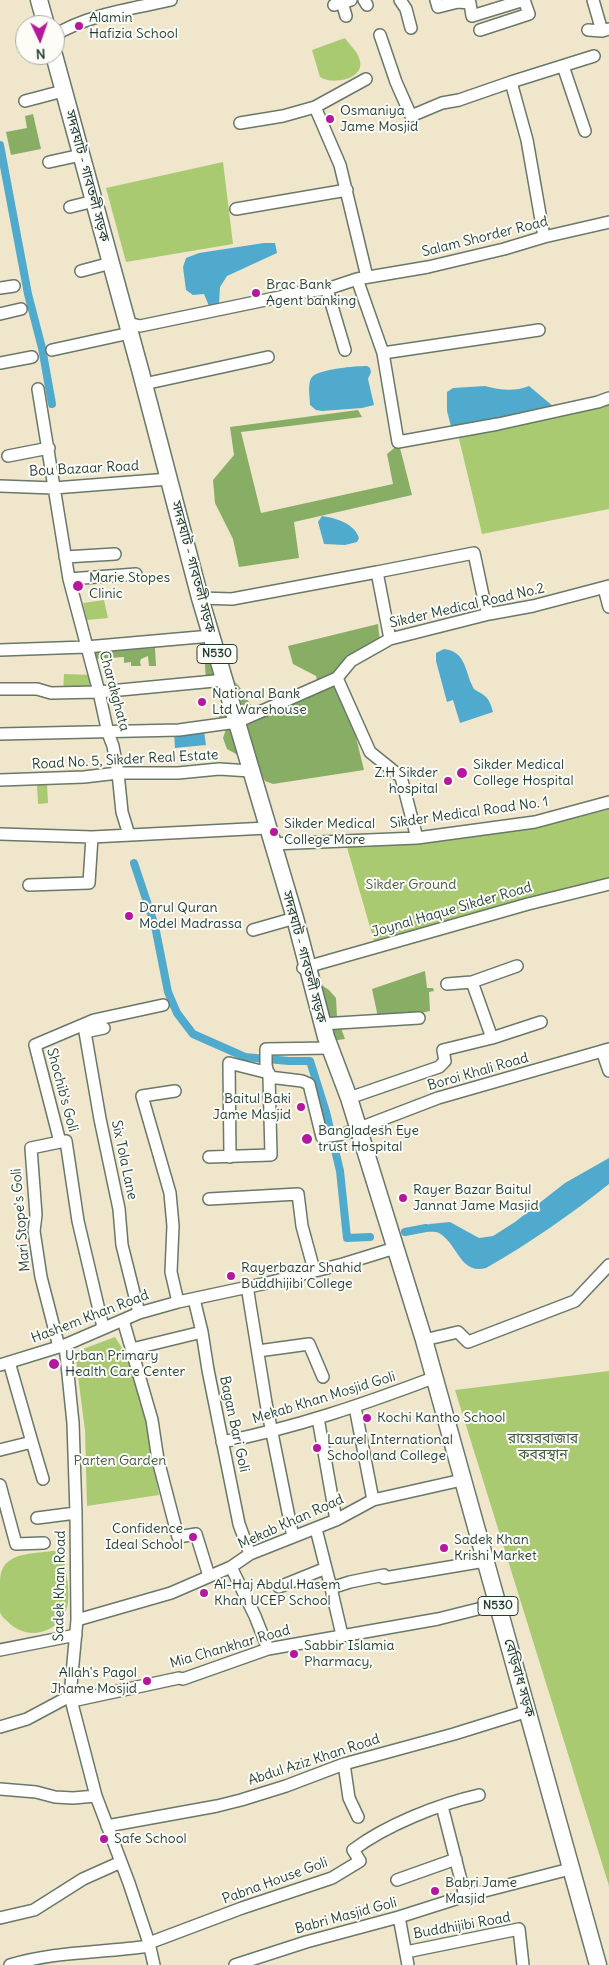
<!DOCTYPE html>
<meta charset="utf-8">
<style>
body{margin:0}
#map{position:relative;width:609px;height:1965px;overflow:hidden;background:#f0e6cb;font-family:Delius,sans-serif}
canvas{display:block}
.north{position:absolute;left:15px;top:15px;width:50px;height:50px;box-sizing:border-box;background:#fdfcf7;border:1px solid #a4b0a9;border-radius:50%;rotate:177deg;font-size:14px;font-weight:700;line-height:20px;text-align:center;color:#1f3d34}
.north::after{content:'';display:block;margin:auto;width:18px;height:22px;background:#b5179e;clip-path:polygon(50% 0,100% 100%,50% 72%,0 100%)}
</style>
<div id="map">
<canvas width="609" height="1965"></canvas>
<div class="north">N</div>
</div>
<script>
const c = document.querySelector('canvas').getContext('2d');
c.lineJoin = 'round';
function fill(path, color) { c.fillStyle = color; c.fill(path, 'evenodd'); }
function stroke(path, color, width, dash) { c.strokeStyle = color; c.lineWidth = width; c.lineCap = dash ? 'butt' : 'round'; c.setLineDash(dash || []); c.stroke(path); }
function label(font, color, halo, rows, align = 'center') {
  c.font = font + ' Delius,"Noto Sans Bengali",sans-serif'; c.lineWidth = 4; c.setLineDash([]); c.textBaseline = 'middle'; c.strokeStyle = halo; c.fillStyle = color; for (const [text, x, y, turn = 0] of rows) {
    c.save(); c.translate(x, y); c.rotate((+turn || 0) * Math.PI / 180); c.textAlign = isNaN(turn) ? turn : align; if (halo) c.strokeText(text, 0, 0); c.fillText(text, 0, 0); c.restore();
  }
}
fill(new Path2D(`
 M345 38C350 46 358 51 360 61 364 80 331 85 320 77L312 50Z
 M223 162 233 244 126 262 106 188Z
 M609 405V509L482 534 458 435Z
 M104 600 108 618 87 620 83 603Z
 M64 674 93 675 96 691 63 692Z
 M37 784H47L48 803 38 804Z
 M609 806V877L374 941 346 844Z
 M115 1337 134 1367 152 1451 159 1495 87 1506 85 1431 75 1352Z
 M609 1371V1886L455 1390Z
 M60 1550 63 1553C65 1569 70 1587 68 1603 63 1633 27 1643 7 1621 4 1618 1 1616 0 1612 0 1604 0 1593 0 1585 0 1574 1 1565 12 1559 21 1553 48 1552 60 1550Z`), '#aaca72');
fill(new Path2D(`
 M33 114 41 149 11 155 6 132 27 128 25 116Z
 M358 410 362 417 241 432 261 513 393 484 387 454 399 444 412 495 294 522 299 558 239 567 233 539 215 503 213 480 234 455 230 427Z
 M378 624 380 642 346 670 344 688 364 770 273 784 265 781 262 776 235 682C246 692 247 705 258 712L319 689 316 676 293 664 288 646Z
 M155 648 156 666H149L148 656 141 659 140 662 141 666H131V662L124 663V657L94 659V651Z
 M207 648 220 674 206 682 204 651Z
 M221 695 244 750 238 755 227 749 223 738 226 729 219 720 220 705 223 704Z
 M425 971 427 988H433L434 991 429 992 430 1011 379 1022 372 989Z
 M311 978 329 990 336 998 337 1017 345 1039 331 1041Z`), '#87ae64');
fill(new Path2D(`
 M264 243H275L277 253 227 276 220 287 219 304 213 307 209 306 204 294 193 295 186 290 183 267 186 258 199 253Z
 M367 366 370 368 371 372 368 379 374 405 362 408 322 411 316 410 310 405C310 397 307 383 312 377 319 369 356 366 367 366Z
 M485 386C500 390 514 392 529 386L554 407 452 430 447 411V392L453 388Z
 M322 516C336 518 354 523 359 538L357 542 345 545 324 544 318 522Z
 M444 649C467 652 464 671 474 689 487 697 489 697 493 712L460 723 453 700 447 702 436 661V653Z
 M204 731 206 745 175 748 174 733Z
 M609 1158V1184C570 1215 530 1243 486 1268 460 1275 458 1244 439 1233 432 1230 423 1234 416 1230L430 1224 450 1222 479 1238 493 1236 515 1222 565 1183Z`), '#50aacd');
stroke(new Path2D(`
 M0 145 28 294 42 348 52 404
 M134 863 155 926 168 992 177 1013 193 1034 245 1057 289 1061H310L326 1112 340 1171 347 1238 370 1237
 M405 1232 426 1228`), '#50aacd', 8);
const minor = new Path2D(`
 M364 0 367 5
 M400 0 406 9 411 28
 M436 0 438 7 458 2
 M458 0V2L470 3 472 16 524 0
 M593 0 602 31 609 29
 M342 2 346 16
 M334 5 351 0
 M480 30 529 14 524 0
 M588 30 602 31
 M55 35C89 14 132 9 171 0
 M380 35 396 82 411 116 442 103 459 100 511 82 594 56
 M563 66 585 131
 M511 82 527 140 544 237
 M25 101 63 91
 M315 107 340 165 367 277
 M240 123 283 116 315 107 366 79
 M49 162 81 155
 M70 207 94 201
 M236 209 347 190
 M81 271 111 263
 M357 279 383 353 398 442 498 424 598 402 609 398
 M0 288 14 286
 M327 289 345 350
 M0 314 21 309
 M128 323 140 326 304 292 327 289 357 279 428 267 504 249 544 237 609 222
 M52 350 130 333
 M383 353 539 330
 M0 363 32 357
 M144 384 268 357
 M38 389 69 579 99 692 108 733 113 746 118 773 122 812 129 835
 M8 456 49 448
 M0 486 54 488 169 479
 M65 557 115 554
 M69 579 136 574
 M604 588 609 607
 M200 598 232 599 377 572
 M390 639 377 572 474 553 485 605 489 614
 M0 650 86 647 211 636
 M337 678 370 752 401 777 417 838
 M0 689H37L51 693 99 692 225 680
 M0 734 179 730 237 722 337 678 351 661 390 639 489 614 533 606 609 586
 M0 780 84 777 118 773H178L219 769 251 771
 M0 834 92 837 267 828
 M272 844 417 838 535 822 609 802
 M29 885 89 883 92 837
 M253 930 295 918
 M303 968 528 904 609 884
 M472 982 492 1038
 M447 984 472 982 517 966
 M321 1024 419 1018
 M104 1028 85 1032 100 1119 119 1209 122 1245 139 1313
 M602 1051 609 1071
 M269 1077 302 1081 309 1084 322 1137 344 1134 438 1098 609 1049
 M175 1091 142 1096 170 1193 173 1226 171 1272 178 1302
 M349 1098 439 1067 445 1061 443 1050 492 1038 541 1022
 M209 1157 271 1155 269 1077 266 1065V1049L330 1048
 M230 1157 229 1063 269 1073
 M209 1199 298 1194 302 1226 314 1270
 M247 1286 266 1403 293 1537
 M194 1299 202 1332 208 1370 239 1524 250 1554
 M123 1320 152 1420 158 1460 178 1537 196 1534 209 1576
 M103 1327 78 1221 66 1141 60 1142 35 1045 94 1020 163 1005
 M424 1340 458 1332 468 1342 575 1301 609 1265
 M65 1345 73 1423 76 1513 77 1620 70 1696 96 1796 129 1883 149 1943 154 1965
 M59 1347 41 1277 34 1231 36 1215 31 1148 60 1142
 M132 1349 202 1332
 M258 1351 309 1344 323 1377
 M0 1365 65 1345 139 1313 178 1302 267 1283 343 1264 395 1248
 M355 1407 373 1500
 M318 1418 336 1520
 M32 1442 43 1479
 M222 1442C295 1428 364 1404 433 1378
 M0 1450 32 1442 9 1362
 M0 1485 16 1544 44 1543
 M37 1518 76 1513
 M316 1529 331 1588
 M231 1567 255 1616 268 1649
 M279 1587 326 1568
 M77 1620 171 1593 231 1567 250 1554 336 1520 373 1500 462 1480
 M342 1635 331 1588 350 1582 384 1575V1578L485 1561
 M0 1650 76 1635
 M72 1701 179 1678 183 1679 268 1649 438 1619 498 1604
 M0 1727 27 1719 70 1696
 M344 1764 349 1798 358 1817
 M0 1789 36 1792 55 1797 73 1798 96 1796
 M442 1806 465 1896
 M107 1826 217 1806 241 1800 286 1786 344 1764 454 1734 528 1711
 M397 1880 456 1859
 M399 1917 408 1965
 M0 1918 34 1910 83 1879 121 1862
 M149 1943 242 1908 332 1878 360 1861 353 1850C386 1825 439 1804 479 1795
 M406 1952 519 1929 523 1965
 M10 1965C55 1951 103 1953 149 1946
 M235 1965 306 1942 399 1917 465 1896 570 1869`);
const highway = new Path2D(`
 M39 0 46 25
 M54 55 141 373 200 598 295 918 326 1037 349 1098 424 1340 598 1965`);
stroke(minor, '#687869', 14);
stroke(highway, '#687869', 19);
stroke(minor, '#fff', 11);
stroke(highway, '#fff', 16);
for (const [x, y, r, color] of [
 [79,26,5,"#b5179e"],
 [330,119,5,"#b5179e"],
 [256,293,5,"#b5179e"],
 [78,586,6,"#b5179e"],
 [202,702,5,"#b5179e"],
 [462,773,6,"#b5179e"],
 [448,781,5,"#b5179e"],
 [274,832,5,"#b5179e"],
 [129,916,5,"#b5179e"],
 [301,1107,5,"#b5179e"],
 [307,1139,6,"#b5179e"],
 [403,1198,5,"#b5179e"],
 [231,1276,5,"#b5179e"],
 [54,1364,6,"#b5179e"],
 [367,1418,5,"#b5179e"],
 [317,1448,5,"#b5179e"],
 [193,1537,5,"#b5179e"],
 [444,1548,5,"#b5179e"],
 [204,1593,5,"#b5179e"],
 [294,1654,5,"#b5179e"],
 [147,1681,5,"#b5179e"],
 [104,1839,5,"#b5179e"],
 [435,1891,5,"#b5179e"]
]) { const dot = new Path2D(); dot.arc(x, y, r, 0, 2 * Math.PI); c.fillStyle = color; c.fill(dot); stroke(dot, '#fdfcf7', 2); }
for (const [x, y, w] of [
 [217,654,40],
 [498,1606,40]
]) { const box = new Path2D(); box.roundRect(x - w / 2, y - 9.5, w, 19, 4); c.fillStyle = '#fdfcf7'; c.fill(box); stroke(box, '#1f3d34', 1); }
label('bold 12px', '#1f3d34', null, [
 ["N530",217,654],
 ["N530",498,1606]
]);
label('14px', '#1f3d34', '#fdfcf7', [
 ["Alamin",89,18],
 ["Hafizia School",89,34],
 ["Osmaniya",340,111],
 ["Jame Mosjid",340,127],
 ["Brac Bank",266,285],
 ["Agent banking",266,301],
 ["Marie Stopes",89,578],
 ["Clinic",89,594],
 ["National Bank",212,694],
 ["Ltd Warehouse",212,710],
 ["Sikder Medical",473,765],
 ["College Hospital",473,781],
 ["Z.H Sikder",438,773,"right"],
 ["hospital",438,789,"right"],
 ["Sikder Medical",284,824],
 ["College More",284,840],
 ["Darul Quran",139,908],
 ["Model Madrassa",139,924],
 ["Baitul Baki",291,1099,"right"],
 ["Jame Masjid",291,1115,"right"],
 ["Bangladesh Eye",318,1131],
 ["trust Hospital",318,1147],
 ["Rayer Bazar Baitul",413,1190],
 ["Jannat Jame Masjid",413,1206],
 ["Rayerbazar Shahid",241,1268],
 ["Buddhijibi College",241,1284],
 ["Urban Primary",65,1356],
 ["Health Care Center",65,1372],
 ["Kochi Kantho School",377,1418],
 ["Laurel International",327,1440],
 ["School and College",327,1456],
 ["Confidence",183,1529,"right"],
 ["Ideal School",183,1545,"right"],
 ["Sadek Khan",454,1540],
 ["Krishi Market",454,1556],
 ["Al-Haj Abdul Hasem",214,1585],
 ["Khan UCEP School",214,1601],
 ["Sabbir Islamia",304,1646],
 ["Pharmacy,",304,1662],
 ["Allah's Pagol",137,1673,"right"],
 ["Jhame Mosjid",137,1689,"right"],
 ["Safe School",114,1839],
 ["Babri Jame",445,1883],
 ["Masjid",445,1899]
], 'left');
label('14px', '#1f3d34', '#fdfcf7', [
 ["সদরঘাট - গাবতলী সড়ক",87,176,75],
 ["Salam Shorder Road",485,237,-14],
 ["Bou Bazaar Road",84,469,-3],
 ["সদরঘাট - গাবতলী সড়ক",193,567,75],
 ["Sikder Medical Road No.2",467,606,-13],
 ["Charakghata",114,691,75],
 ["Road No. 5, Sikder Real Estate",125,760,-3],
 ["Sikder Medical Road No. 1",469,813,-8],
 ["Joynal Haque Sikder Road",452,910,-16],
 ["সদরঘাট - গাবতলী সড়ক",304,957,75],
 ["Boroi Khali Road",478,1072,-16],
 ["Shochib's Goli",62,1090,75],
 ["Six Tola Lane",124,1160,78],
 ["Mari Stope's Goli",21,1220,-95],
 ["Hashem Khan Road",90,1317,-21],
 ["Mekab Khan Mosjid Goli",324,1398,-17],
 ["Bagan Bari Goli",234,1424,78],
 ["Mekab Khan Road",291,1522,-24],
 ["Sadek Khan Road",60,1586,-89],
 ["Mia Chankhar Road",230,1647,-16],
 ["বেড়িবাধ সড়ক",519,1678,74],
 ["Abdul Aziz Khan Road",314,1760,-18],
 ["Pabna House Goli",275,1881,-20],
 ["Babri Masjid Goli",346,1916,-15],
 ["Buddhijibi Road",462,1926,-10]
]);
label('14px', '#426044', '#fdfcf7', [
 ["Sikder Ground",411,885],
 ["রায়েরবাজার",543,1439],
 ["কবরস্থান",543,1455],
 ["Parten Garden",120,1461]
]);
</script>
